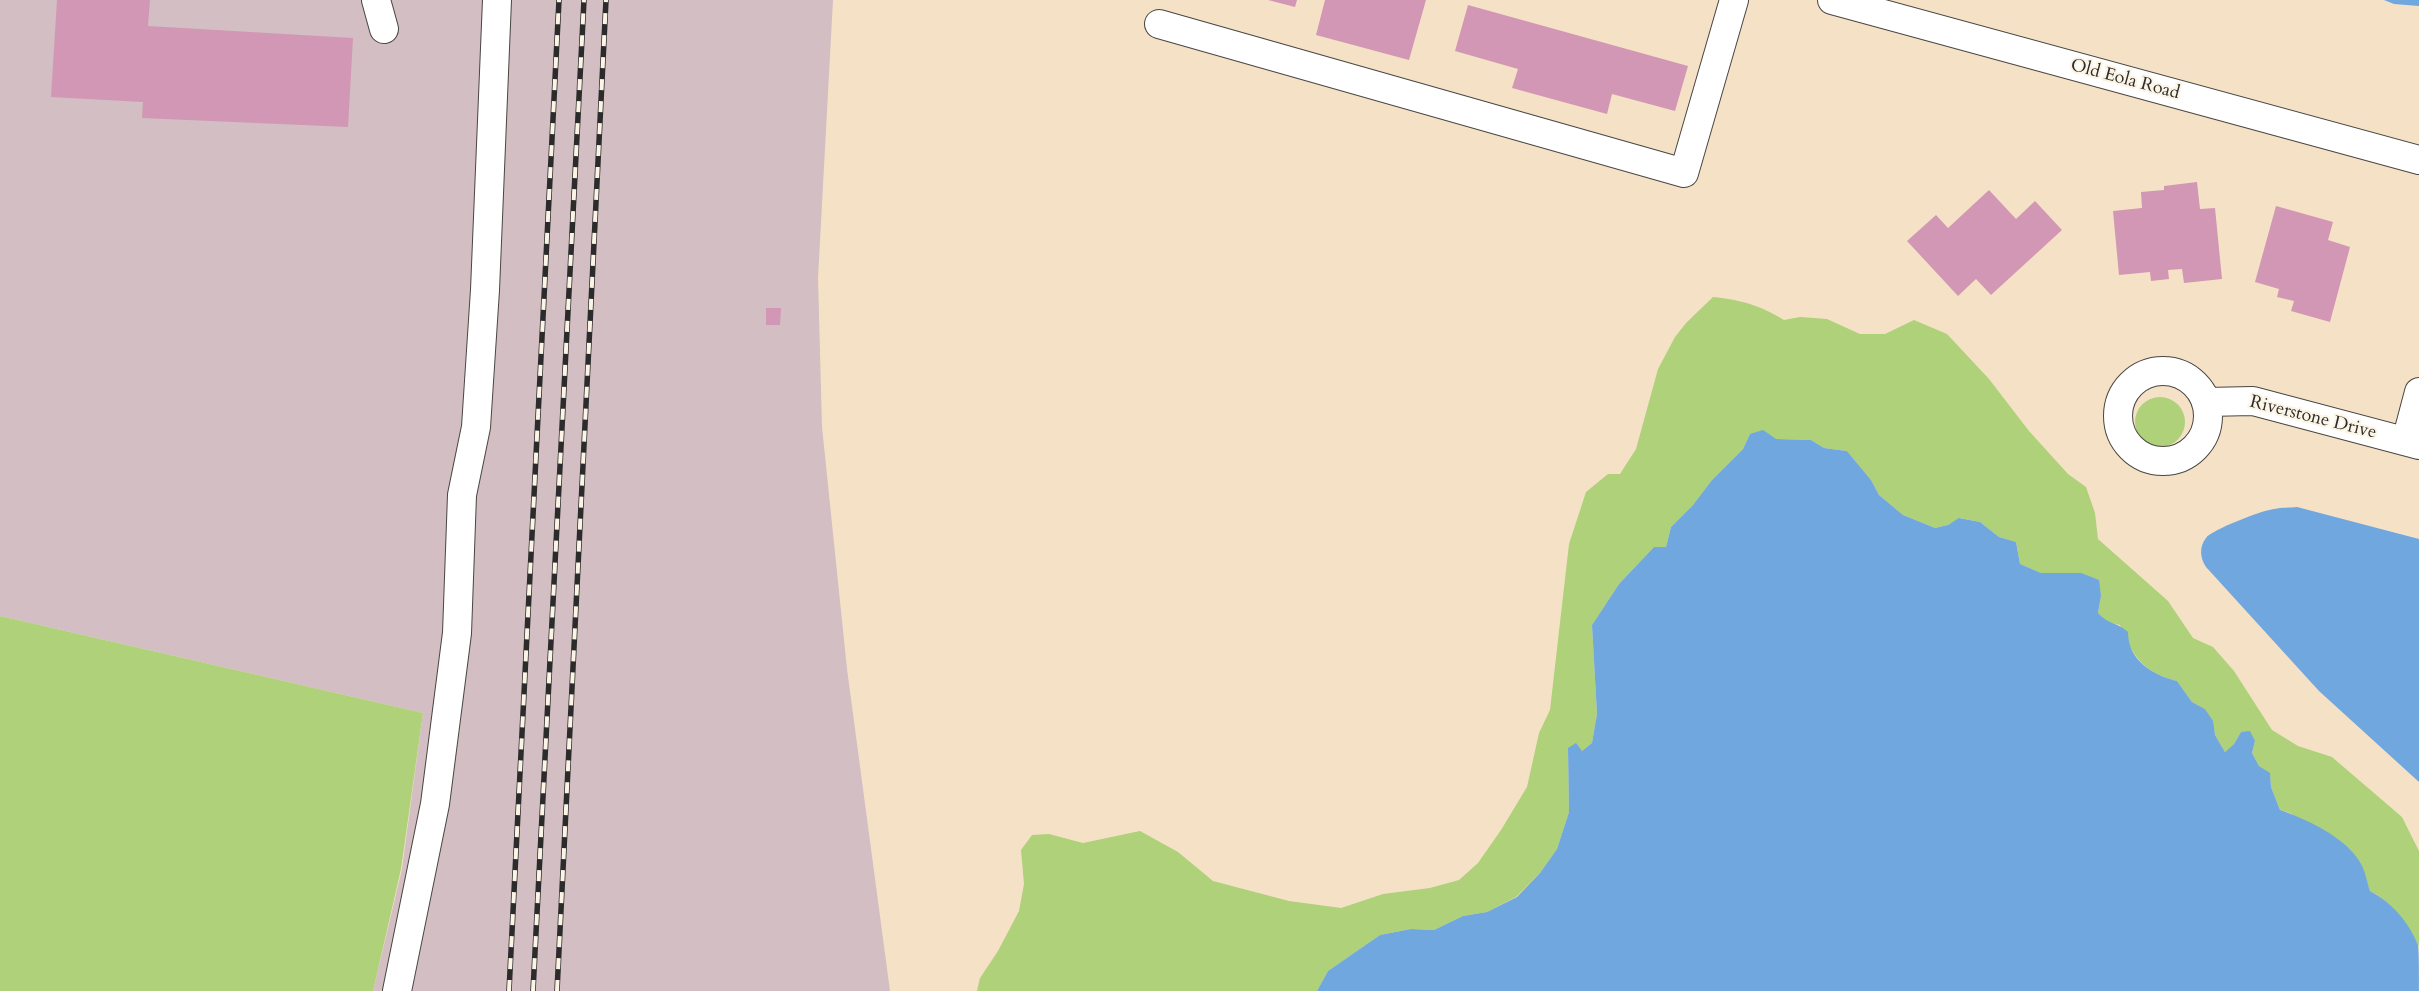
<!DOCTYPE html>
<style>
body{margin:0}
canvas{display:block;background:#f5e1c6}
</style>
<canvas width="2419" height="991"></canvas>
<script>
const c = document.querySelector('canvas').getContext('2d');
c.lineJoin = 'round';
function fill(path, color) { c.fillStyle = color; c.fill(path, 'evenodd'); }
function stroke(path, color, width, dash) { c.strokeStyle = color; c.lineWidth = width; c.lineCap = dash ? 'butt' : 'round'; c.setLineDash(dash || []); c.stroke(path); }
function label(font, color, halo, rows, align = 'center') {
  c.font = font + ' Cardo,serif'; c.lineWidth = 4.5; c.setLineDash([]); c.textBaseline = 'middle'; c.strokeStyle = halo; c.fillStyle = color; for (const [text, x, y, turn = 0] of rows) {
    c.save(); c.translate(x, y); c.rotate((+turn || 0) * Math.PI / 180); c.textAlign = isNaN(turn) ? turn : align; if (halo) c.strokeText(text, 0, 0); c.fillText(text, 0, 0); c.restore();
  }
}
fill(new Path2D(`
 M0 0H833L818 278 822 427 847 669 890 991H373L402 869 423 713 0 616Z`), '#d2bec3');
fill(new Path2D(`
 M1713 297C1742 300 1759 305 1784 320L1800 317 1827 319 1860 334H1885L1914 320 1947 334 1989 379 2029 431 2068 474 2086 487 2095 513 2098 539 2168 601 2193 638 2213 647 2234 671 2272 730 2298 746 2332 757 2402 817 2419 851V946C2405 923 2394 903 2370 891L2360 862 2290 813 2280 810 2271 787 2270 774 2259 766 2252 753 2255 741 2241 732 2234 744 2225 752 2215 735 2212 721 2205 709 2192 702 2177 681C2144 673 2132 656 2120 625L2107 622 2098 613 2101 596 2081 573H2041L2020 564 2016 542 1999 537 1980 522 1960 518 1948 525 1935 528 1903 515 1879 495 1871 480 1847 451 1824 448 1811 440 1776 439 1750 434 1743 449 1712 480 1693 505 1671 527 1666 547H1654L1619 584 1592 625 1597 714 1592 743 1582 751 1568 748 1569 812 1557 849 1540 873 1516 897 1487 912 1463 916 1434 930 1411 929 1380 935 1328 971 1317 991H977L980 978 998 951 1019 911 1024 884 1021 850 1032 835 1049 834 1083 843 1140 831 1178 852 1213 881 1289 901 1341 908 1383 894 1430 888 1459 880 1478 863 1501 830 1527 787 1539 733 1550 710 1569 544 1586 492 1608 474H1620L1636 449 1658 369 1675 337 1686 323Z
 M2135 422a25 25 0 1 1 50 0a25 25 0 1 1-50 0Z
 M0 616 423 713 401 869 373 991H0Z`), '#aed17a');
fill(new Path2D(`
 M2384 0H2419V6L2394 4Z
 M1763 430 1776 439 1811 440 1824 448 1847 451 1871 480 1879 495 1903 515 1935 528 1948 525 1959 518 1980 522 1999 537 2016 542 2020 564 2041 573H2081L2099 580 2101 596 2098 613C2109 625 2117 622 2128 632 2128 660 2152 675 2177 681L2192 702 2205 709 2213 721 2215 735 2225 752 2234 744 2241 732 2250 731 2255 741 2252 753 2259 766 2270 773 2271 787 2280 810C2306 819 2345 837 2360 862 2365 870 2367 882 2370 891 2391 902 2409 922 2418 945 2419 954 2419 979 2419 991H1317L1328 971 1380 935 1411 929 1434 930 1463 916 1487 912 1517 897 1540 873 1557 849 1569 812 1568 748 1576 743 1582 751 1592 743 1597 714 1592 625 1619 584 1654 547H1666L1671 527 1693 505 1712 480 1743 449 1750 434Z
 M2297 507 2419 539V782L2319 691 2206 567C2200 558 2199 547 2206 538 2211 530 2263 510 2274 509 2282 507 2290 508 2297 507Z`), '#6fa7de');
fill(new Path2D(`
 M57 0H150L148 26 353 38 348 127 142 118 143 102 51 97Z
 M1268 0H1297L1295 7Z
 M1325 0H1426L1409 60 1316 35Z
 M1468 5 1688 66 1675 111 1612 94 1607 114 1512 88 1518 69 1455 51Z
 M2197 182 2200 209 2215 208 2222 279 2184 283 2182 269 2168 270 2169 279 2151 281 2150 272 2119 275 2113 211 2142 208 2141 192 2164 190V186Z
 M1989 190 2016 219 2035 201 2062 230 1991 295 1976 279 1958 296 1907 241 1936 215 1948 228Z
 M2276 206 2333 222 2328 240 2350 247 2330 322 2291 311 2294 301 2277 297 2279 289 2255 282Z
 M766 308H781L780 325H766Z`), '#d297b4');
const minor = new Path2D(`
 M376 0 384 29
 M1832 0 2419 160
 M1159 24 1684 173 1734 0
 M2118 416a45 45 0 1 1 90 0a45 45 0 1 1-90 0Z
 M2206 402 2253 401 2419 445
 M2406 441 2419 392
 M397 991 435 804 457 633 462 495 476 427 485 290 497 0`);
stroke(minor, '#494642', 30);
stroke(minor, '#fff', 28);
const rail = new Path2D(`
 M509 991 559 0
 M533 991 584 0
 M557 991 606 0`);
stroke(rail, '#2b2b2b', 5.5);
stroke(rail, '#fcf5e5', 4, [11]);
label('18px', '#2b2b2b', '#fcf5e5', [
 ["Old Eola Road",2125,80,15],
 ["Riverstone Drive",2313,418,14]
]);
</script>
